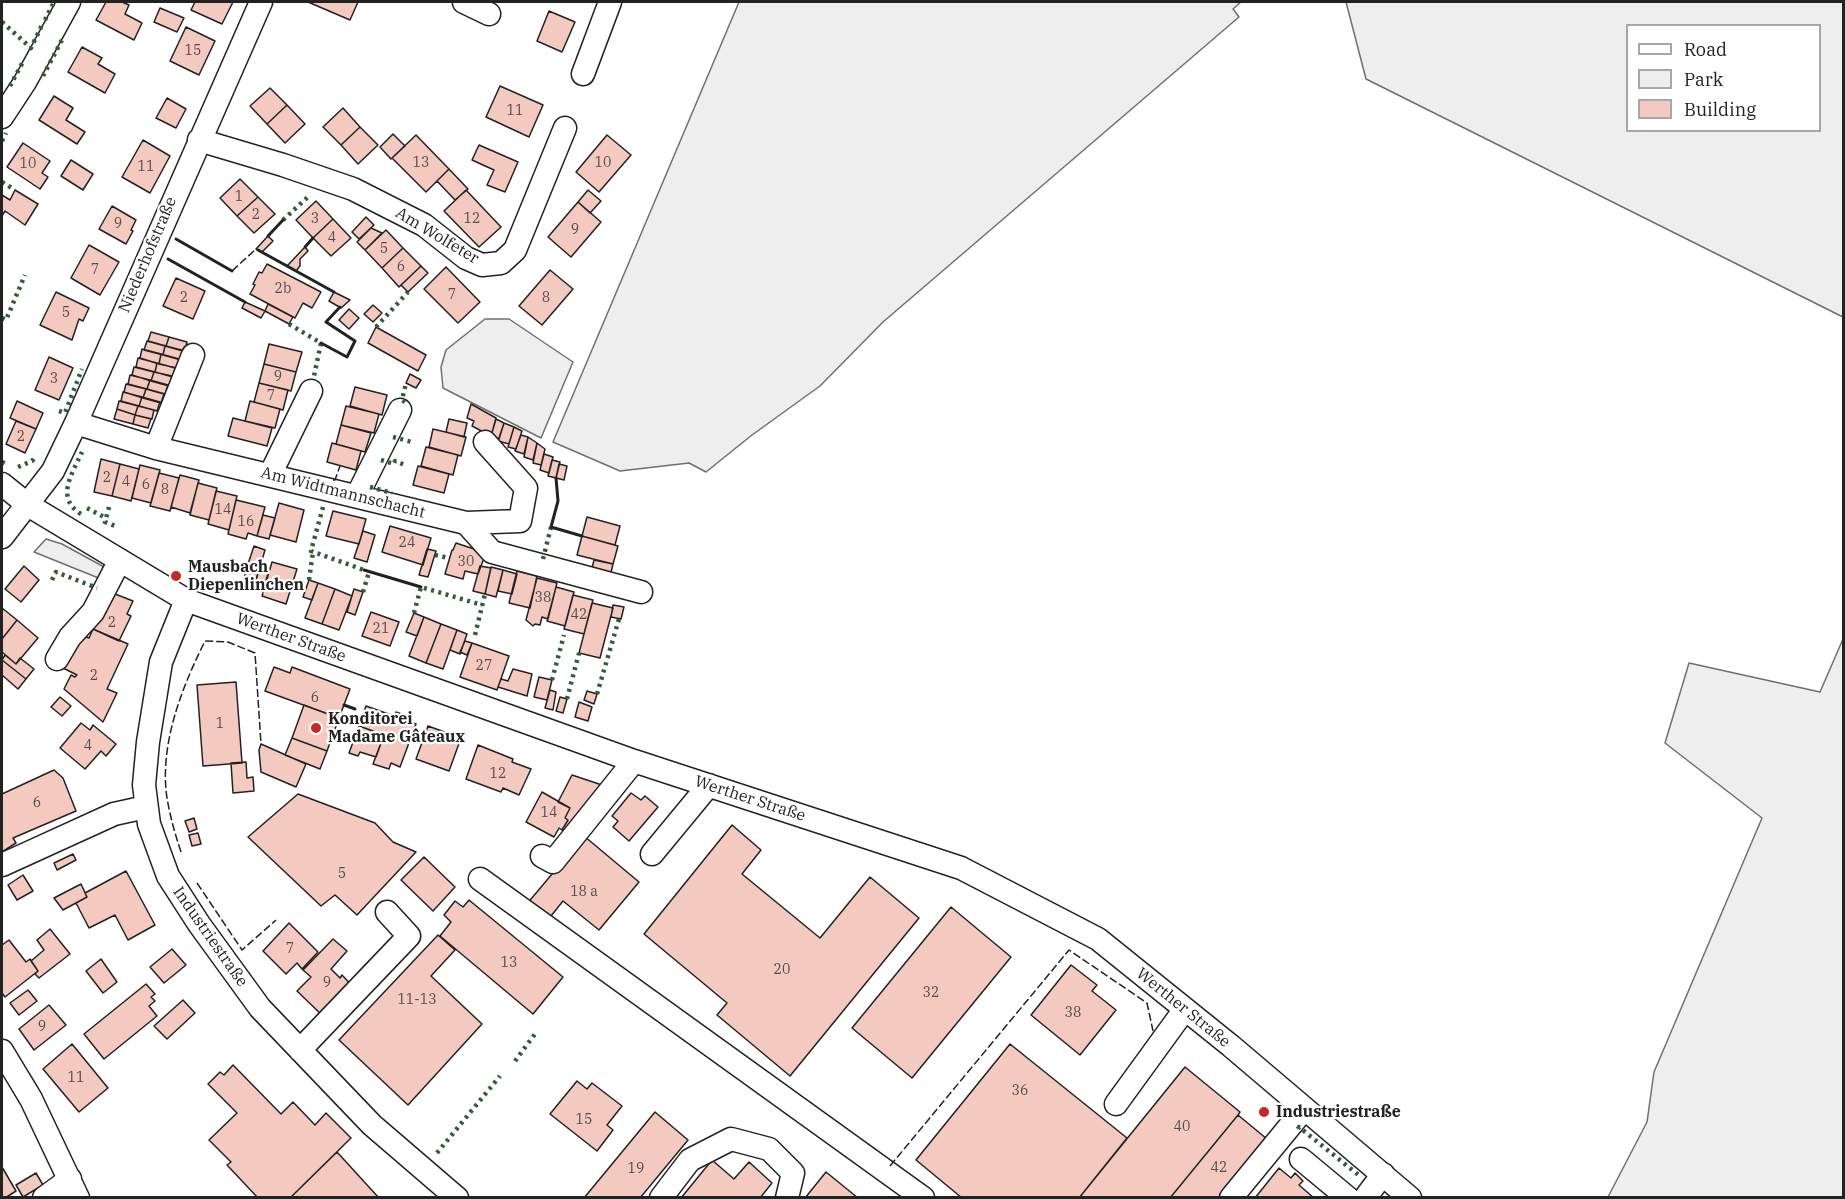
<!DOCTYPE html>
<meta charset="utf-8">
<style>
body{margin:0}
#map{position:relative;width:1845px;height:1199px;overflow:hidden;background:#fff;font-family:"IBM Plex Serif",serif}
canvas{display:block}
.frame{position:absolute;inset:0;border:3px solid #222;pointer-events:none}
.legend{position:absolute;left:1626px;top:24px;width:195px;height:108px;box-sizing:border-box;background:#fff;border:2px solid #a7a7a7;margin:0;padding:8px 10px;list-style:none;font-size:18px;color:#222}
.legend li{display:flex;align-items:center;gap:12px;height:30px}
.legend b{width:30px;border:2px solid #a7a7a7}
</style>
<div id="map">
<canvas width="1845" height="1199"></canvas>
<div class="frame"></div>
<ul class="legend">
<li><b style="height:8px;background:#fff"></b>Road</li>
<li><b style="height:16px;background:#eee"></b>Park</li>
<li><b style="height:16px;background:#f3c9c0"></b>Building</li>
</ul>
</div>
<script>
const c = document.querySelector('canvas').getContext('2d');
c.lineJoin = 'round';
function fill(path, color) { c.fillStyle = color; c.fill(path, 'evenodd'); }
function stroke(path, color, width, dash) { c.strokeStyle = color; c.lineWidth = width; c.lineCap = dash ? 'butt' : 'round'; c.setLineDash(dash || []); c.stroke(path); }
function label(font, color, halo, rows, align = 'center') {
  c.font = font + ' "IBM Plex Serif",serif'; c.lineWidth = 4.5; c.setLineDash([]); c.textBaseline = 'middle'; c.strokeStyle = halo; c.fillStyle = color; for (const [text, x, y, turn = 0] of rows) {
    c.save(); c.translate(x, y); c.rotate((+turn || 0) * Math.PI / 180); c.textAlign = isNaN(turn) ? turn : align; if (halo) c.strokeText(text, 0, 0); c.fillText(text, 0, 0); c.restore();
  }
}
const green = new Path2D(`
 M739 2H1241L1233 9 1239 17 883 322 820 386 752 435 706 472 689 463 620 471 553 442Z
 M1346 2H1843V317L1366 79ZM1628 26H1820V130H1628Z
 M485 319H509L573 362 541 438 443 388 441 367 446 350Z
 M46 539 62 544 106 568 101 579 34 552Z
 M1843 639V1197H1608L1647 1122 1654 1072 1762 818 1665 743 1689 663 1820 692Z`);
fill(green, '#eee');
stroke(green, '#6f6f6f', 1.5);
const building = new Path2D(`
 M106 2H122L129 5 125 14 142 23 134 40 96 20Z
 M195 2H233L222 24 191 10Z
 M308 2H358L350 20Z
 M160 8 184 18 177 32 154 22Z
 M549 11 575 22 562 52 537 41Z
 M186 27 215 41 199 75 170 61Z
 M82 47 102 58 98 64 115 74 105 93 68 72Z
 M500 86 543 105 529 137 486 117Z
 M270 88 287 105 267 124 250 106Z
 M54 96 73 108 66 120 85 132 77 144 39 120Z
 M167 98 186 109 176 128 156 118Z
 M287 105 305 124 285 143 267 124Z
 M343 108 360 127 341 145 323 127Z
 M360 127 378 145 358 164 341 145Z
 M393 134 405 146 391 159 380 147Z
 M416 135 449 169 426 192 392 158Z
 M607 135 631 155 599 192 576 172Z
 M143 140 170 156 150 193 122 177Z
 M23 143 50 161 42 173 48 177 40 189 7 167Z
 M479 145 518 162 505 192 487 185 494 170 472 160Z
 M71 160 93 174 83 190 61 176Z
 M449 169 468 189 455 200 437 181Z
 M240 179 258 197 237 216 220 198Z
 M15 190 38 204 25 225 5 211 2 216V195L10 200Z
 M466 190 501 227 479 247 444 211Z
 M588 190 601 201 590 213 578 202Z
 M258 197 275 214 254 233 237 216Z
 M316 201 333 219 313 238 296 220Z
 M578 202 601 222 571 257 548 237Z
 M112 206 136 220 131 230 133 231 126 244 99 229Z
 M366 217 374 225 359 239 352 232Z
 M333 219 351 238 331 256 313 238Z
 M371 228 382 233 365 250 357 242Z
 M386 230 403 248 382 268 365 250Z
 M268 236 273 241 262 252 256 249Z
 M89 245 119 262 100 295 71 278Z
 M305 247 308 251 300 259V266L296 271 287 266Z
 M403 248 421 266 399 287 382 268Z
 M267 264 321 292 312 308 303 303 295 318 250 294 255 285 253 284 259 272 262 273Z
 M421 266 428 273 408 292 401 285Z
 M446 267 480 302 458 323 424 289Z
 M550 270 573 289 542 325 519 306Z
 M176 278 205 291 193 319 163 306Z
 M56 292 89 308 83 321 79 319 72 340 40 325Z
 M334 292 350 300 341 308 329 301Z
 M245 302 265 311 261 318 242 308Z
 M268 304 293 317 289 324 265 311Z
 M373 305 382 313 373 322 364 314Z
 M349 309 359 318 349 329 339 320Z
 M376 327 426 355 418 371 368 343Z
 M151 332 169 337 166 346 148 341Z
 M169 337 187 342 185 351 166 346Z
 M147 341 165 346 163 355 144 350Z
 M269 344 302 352 296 372 264 364Z
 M165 346 183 351 181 360 163 355Z
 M142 349 161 354 159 364 140 358Z
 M161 354 179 359 177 368 159 364Z
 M49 357 73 368 59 400 35 390Z
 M138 358 157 363 155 372 136 367Z
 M157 363 175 368 173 377 155 372Z
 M264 364 296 372 291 391 259 383Z
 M134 367 154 372 151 381 132 375Z
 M154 372 172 376 169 386 151 381Z
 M410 374 421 380 416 388 406 383Z
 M130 375 150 380 147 389 128 384Z
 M150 380 168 385 165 394 147 389Z
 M259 383 288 390 283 410 254 402Z
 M126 384 146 389 143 398 124 392Z
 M355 387 387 395 382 415 350 406Z
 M146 389 164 394 161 403 143 398Z
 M123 392 142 397 139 406 121 401Z
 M142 397 160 402 157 411 139 406Z
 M17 401 43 413 36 429 10 418Z
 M119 401 138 406 135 415 117 409Z
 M250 401 280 409 275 428 245 421Z
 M471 404 496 418 491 436 472 426 474 421 467 418Z
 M138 406 154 410 152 419 135 415Z
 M346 406 379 414 374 433 341 425Z
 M117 409 135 415 133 424 114 419Z
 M135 415 151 419 148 428 133 424Z
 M233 418 272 428 267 446 228 436Z
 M449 419 467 423 464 437 446 432Z
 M496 419 504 423 499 439 491 436Z
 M16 421 36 429 25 453 6 444Z
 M504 423 514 427 509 444 498 441Z
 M341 425 371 433 365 452 336 444Z
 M514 427 522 431 516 449 508 447Z
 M433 429 466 437 461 456 429 447Z
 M521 435 528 437 524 454 515 451Z
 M528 437 537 443 533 460 524 457Z
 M332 443 361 451 356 470 327 462Z
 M537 443 545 449 541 465 533 463Z
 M426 447 458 455 453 475 421 466Z
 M544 454 553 457 549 473 540 470Z
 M101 459 120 464 112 496 94 492Z
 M552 460 560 462 556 478 548 476Z
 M120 464 139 469 131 501 112 496Z
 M559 464 567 466 564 480 556 478Z
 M140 465 160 470 151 503 132 498Z
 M418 466 449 474 444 493 413 485Z
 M159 473 179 478 170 511 150 506Z
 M180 475 199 480 190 513 171 507Z
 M198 483 217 488 209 520 190 515Z
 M216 491 237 496 229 530 208 524Z
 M236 500 265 507 257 536 248 533 246 539 228 534Z
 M279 503 304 510 296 542 270 535Z
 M333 511 366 519 359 544 326 536Z
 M263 515 275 518 269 539 257 536Z
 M587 517 620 526 615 545 582 536Z
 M390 526 431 538 423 565 382 552Z
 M363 531 375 535 367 562 354 558Z
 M582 536 618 546 613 564 577 555Z
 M456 543 486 553 478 574 465 571 463 579 445 574 452 550H453Z
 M254 546 265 550 260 567 248 564Z
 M427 549 436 551 428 577 419 575Z
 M594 560 613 564 610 577 591 572Z
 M272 562 297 569 286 604 262 596Z
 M248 564 260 567 254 585 243 581Z
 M24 566 39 580 21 602 5 589Z
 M480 566 491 568 485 594 473 591Z
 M260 567 269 570 263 591 254 587Z
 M491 567 503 570 496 597 485 594Z
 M503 570 517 574 512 594 498 591Z
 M517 571 537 576 530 608 509 603Z
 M537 578 557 583 548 619 542 617 540 625 535 624 533 626 526 620Z
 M309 580 318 583 312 600 303 597Z
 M318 583 335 589 322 624 305 618Z
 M556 587 574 592 565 626 547 621Z
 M335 589 352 596 339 630 322 624Z
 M354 589 363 592 355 615 347 612Z
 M110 592 133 601 127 614 131 616 119 641 93 629Z
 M573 595 593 600 584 634 564 629Z
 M592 603 613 608 600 658 579 653Z
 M613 605 624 607 621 619 611 617Z
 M2 608 17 620 2 639Z
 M371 612 399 622 390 646 362 636Z
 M414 613 424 617 417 636 406 632Z
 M424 617 441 624 426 663 409 656Z
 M17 620 38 638 16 664 2 652V639Z
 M441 624 457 630 443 669 426 663Z
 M93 629 128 644 107 689 117 693 103 722 64 689 71 675 75 677 77 675 63 668 78 634 89 638Z
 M457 630 467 634 460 654 450 650Z
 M465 641 472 643 467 655 460 652Z
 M472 643 509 656 497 690 460 677Z
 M5 655 16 664 20 658 34 669 26 679 2 660Z
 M2 660 26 679 18 689 2 675Z
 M274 667 290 673 292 667 350 689 339 718 265 691Z
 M513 669 532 674 527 696 498 687 501 679 508 681Z
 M539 677 552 680 547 700 534 697Z
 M236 682 242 763 203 766 197 685Z
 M550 690 556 692 553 710 545 708Z
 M587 691 597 694 594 704 584 700Z
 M60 697 71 706 62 716 51 707Z
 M560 697 567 699 563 713 556 711Z
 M579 702 592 707 588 721 575 717Z
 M304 705 339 718 327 751 292 738Z
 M366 706 394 716 396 712 410 717 408 721 416 724 400 767 391 763 389 769 373 764 384 735 359 726Z
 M81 723 90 730 93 725 116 744 106 756 101 751 85 769 60 748Z
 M359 726 384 735 376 757 360 752 358 756 349 753Z
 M428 726 461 738 449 771 416 759Z
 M292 738 327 751 320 769 285 755Z
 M261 744 306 764 296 787 261 772 259 750Z
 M478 745 513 759 512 762 531 769 519 795 503 788 501 792 466 779Z
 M246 762 247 778 253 777 254 791 233 793 231 763Z
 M54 770 63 778 76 811 13 838 16 843 2 852V794Z
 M572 775 611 788 571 835 562 830 568 820 565 818 570 808 558 802Z
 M542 792 570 808 565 818 568 820 562 830 559 828 554 837 526 822Z
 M631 793 641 800 645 796 658 807 629 841 613 827 618 821 612 816Z
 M298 794 375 823 393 842 416 852 357 915 335 895 321 906 248 837Z
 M194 818 197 829 189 832 185 821Z
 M732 825 761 850 742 874 820 938 870 877 919 918 790 1076 717 1015 727 1003 644 934Z
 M198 833 201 844 192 846 189 835Z
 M584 836 639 882 599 930 563 901 547 921 526 905Z
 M73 854 76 860 57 870 54 863Z
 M424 857 455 887 433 911 401 880Z
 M126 871 155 925 128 940 115 915 89 928 76 903 87 897 85 893Z
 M23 875 33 891 17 900 8 885Z
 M81 884 87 897 63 910 54 898Z
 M469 900 563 977 533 1014 440 936 451 922 444 915 455 901 463 907Z
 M951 907 1011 957 912 1078 852 1028Z
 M289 923 318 952 302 969 297 963 286 974 263 951Z
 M50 929 70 954 39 978 35 974 38 971 31 961 44 950 37 940Z
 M438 935 455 950 431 976 482 1024 408 1105 339 1040Z
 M333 939 347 951 331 969 340 978 342 975 354 988 325 1018 297 991 311 977 303 970Z
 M9 940 26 962 30 959 38 971 5 997 2 993V945Z
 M172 949 186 965 164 983 150 967Z
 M101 959 117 982 103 993 86 971Z
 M1071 965 1097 985 1092 991 1116 1010 1080 1055 1031 1015Z
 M146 984 155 994 151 997 155 1001 149 1006 157 1016 104 1059 84 1034Z
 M28 990 37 1001 19 1015 10 1003Z
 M183 1000 195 1013 167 1039 154 1026Z
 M49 1005 66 1025 34 1050 19 1029Z
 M72 1044 108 1088 79 1112 43 1069Z
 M1010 1044 1127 1138 1079 1198H962L916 1160Z
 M233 1065 281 1114 293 1102 315 1125 326 1113 351 1138 290 1198H258L227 1165 231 1162 209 1140 237 1113 208 1084 220 1072 224 1075Z
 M1185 1067 1240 1112 1238 1115 1170 1198H1079Z
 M577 1081 587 1089 592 1083 622 1106 607 1125 613 1130 597 1151 550 1114Z
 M655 1112 688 1140 640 1198H584Z
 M1238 1115 1267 1139 1220 1198H1170Z
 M337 1152 379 1198H290Z
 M712 1160 734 1179 749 1162 772 1183 760 1198H681Z
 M2 1167 16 1191 5 1198H2Z
 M1279 1168 1291 1178 1295 1173 1303 1181 1299 1185 1314 1198H1255Z
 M826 1172 858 1198H805Z
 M36 1173 43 1185 23 1197 16 1185Z`);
fill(building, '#f3c9c0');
stroke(building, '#222', 1.5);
const minor = new Path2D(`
 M464 2 489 14
 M583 74 610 2
 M2 117 25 82 69 2
 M199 140 283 165 353 189 424 225 466 258 482 265 501 263 515 250 565 128
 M76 423 156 448 466 523 520 521 526 488 485 442
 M156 448 193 355
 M270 475 311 391
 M2 484 28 505 186 600 634 761 961 868 1098 939 1231 1046 1410 1198
 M357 496 400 410
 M466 523 492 552 641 592
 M2 537 53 471 76 423 261 2
 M186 600 161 662 148 742 144 785 149 824 168 876 199 924 260 1008 372 1125 457 1198
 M57 659 70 637 93 612 120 560
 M652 854 709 785
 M542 856 553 862 634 761
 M2 865 114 814 146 807
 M480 879 923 1198
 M300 1050 409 936 387 912
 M2 1051 31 1099 78 1198
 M1116 1104 1185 1009
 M1301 1159 1348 1198
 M44 1198 70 1179
 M661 1198 690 1160 731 1139 769 1149 793 1173 787 1198
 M1231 1198 1304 1109
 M1365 1198 1383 1174`);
stroke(minor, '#222', 25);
stroke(minor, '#fff', 22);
stroke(new Path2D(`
 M45 20 54 2
 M2 22 31 48 42 25
 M43 76 63 38
 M10 86 24 60
 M2 141 6 133
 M2 182 15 190
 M283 220 310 195
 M2 318 6 320 25 275
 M289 324 321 343 314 376
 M376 327 408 292
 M405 402 402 400 406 383
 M59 411 65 413 82 369
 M393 437 412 442
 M381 460 394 464 395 461 405 465
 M2 462 8 465
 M18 467 32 461 36 456
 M370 487 392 493
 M109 507 105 522 115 526
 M323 507 311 551 364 570
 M87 508 106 518
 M81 514C55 498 72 474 82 452
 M435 555 449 558
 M543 559 551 527
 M52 580 56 572 97 588
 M309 580 313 552
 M363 592 369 572
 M414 613 421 587 482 605
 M475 635 485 594
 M552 680 564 635
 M597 694 619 619
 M567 699 579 653
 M515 1061 535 1034
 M1298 1129 1299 1127 1361 1177
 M437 1153 500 1076`), '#2f5e38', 4.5, [3, 4.5]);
stroke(new Path2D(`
 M232 271 256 249
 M333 480H335L340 466
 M181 852C175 834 170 816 167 798 159 745 182 687 205 641L228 642 255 653 261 744
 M197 883 242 950 276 920
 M890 1166 1069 950 1147 1003 1153 1031`), '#222', 1.5, [8, 3]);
stroke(new Path2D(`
 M268 236 283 220
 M176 239 232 271
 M305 247 313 238
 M258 250 334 292
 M168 259 245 302
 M321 343 347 357 355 341 326 322 340 307
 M556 478 558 501 551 527 582 536
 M364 570 421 587
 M344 705 355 709`), '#222', 3);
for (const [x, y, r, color] of [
 [176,576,6,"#c62828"],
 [316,728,6,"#c62828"],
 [1264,1112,6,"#c62828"]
]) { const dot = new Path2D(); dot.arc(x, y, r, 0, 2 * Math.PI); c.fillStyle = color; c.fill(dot); stroke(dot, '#fff', 2); }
label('14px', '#564c4a', null, [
 ["15",193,51],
 ["11",515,111],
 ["13",421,163],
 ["10",603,163],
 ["10",28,164],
 ["11",146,167],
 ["1",239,197],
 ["2",256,215],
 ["3",315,219],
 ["12",472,219],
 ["9",118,224],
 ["9",575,230],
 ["4",332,238],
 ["5",384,249],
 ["6",401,267],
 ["7",95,270],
 ["2b",283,289],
 ["7",452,295],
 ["2",184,298],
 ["8",546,298],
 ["5",66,313],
 ["9",278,377],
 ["3",54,379],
 ["7",271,396],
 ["2",21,437],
 ["2",107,478],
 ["4",126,482],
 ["6",146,485],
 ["8",165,490],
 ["14",223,510],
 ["16",246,522],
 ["24",407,543],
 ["30",466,562],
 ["38",543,598],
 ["42",579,615],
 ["2",112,623],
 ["21",381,629],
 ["27",484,666],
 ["2",94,676],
 ["6",315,698],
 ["1",220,724],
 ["4",88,746],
 ["12",498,774],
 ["6",37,803],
 ["14",549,813],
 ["5",342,874],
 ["18 a",584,892],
 ["7",290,949],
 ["13",509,963],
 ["20",782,970],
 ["9",327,983],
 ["32",931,993],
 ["11-13",417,1000],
 ["38",1073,1013],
 ["9",42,1027],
 ["11",76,1078],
 ["36",1020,1091],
 ["15",584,1120],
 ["40",1182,1127],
 ["42",1219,1168],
 ["19",636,1169]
]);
label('16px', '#222', '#fff', [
 ["Am Wolfeter",437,236,31],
 ["Niederhofstraße",148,255,-67],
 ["Am Widtmannschacht",343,493,14],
 ["Werther Straße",291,638,20],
 ["Werther Straße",750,799,18],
 ["Industriestraße",210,937,55],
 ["Werther Straße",1183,1008,39]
]);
label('bold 16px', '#222', '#fff', [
 ["Mausbach",188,567],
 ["Diepenlinchen",188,585],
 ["Konditorei",328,719],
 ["Madame Gâteaux",328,737],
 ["Industriestraße",1276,1112]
], 'left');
</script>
